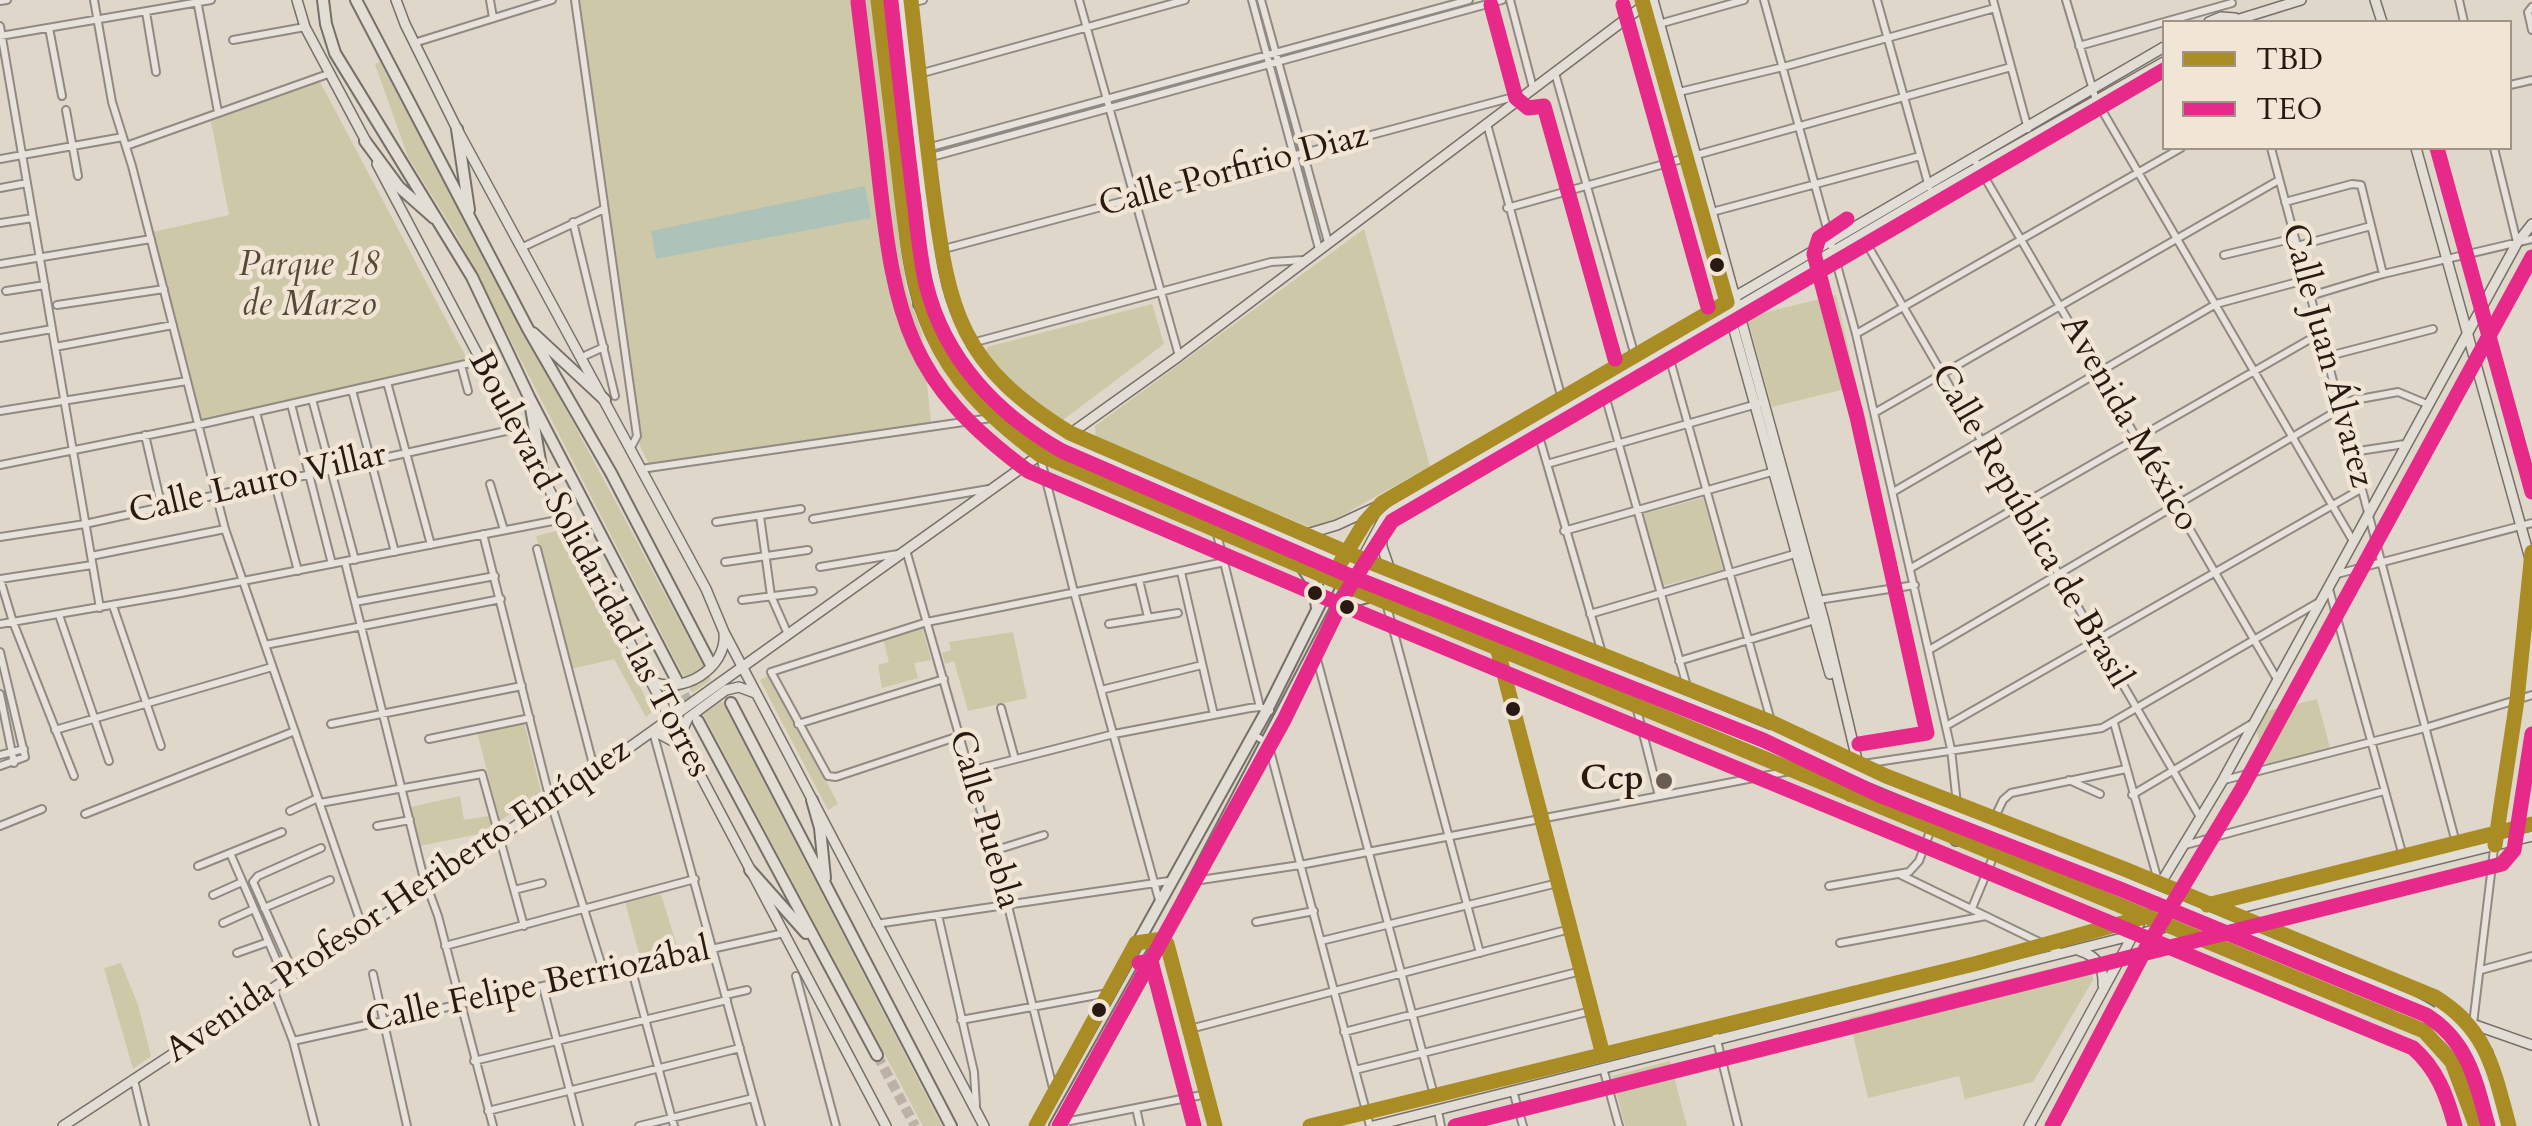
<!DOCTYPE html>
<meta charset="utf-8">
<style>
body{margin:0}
#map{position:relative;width:2532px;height:1126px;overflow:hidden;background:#dfd7c9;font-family:Cardo,serif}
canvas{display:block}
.legend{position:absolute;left:2162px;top:20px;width:350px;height:130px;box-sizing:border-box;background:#f1e6d5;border:2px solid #a19487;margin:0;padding:12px 18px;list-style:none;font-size:30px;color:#291913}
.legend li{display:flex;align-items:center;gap:20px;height:50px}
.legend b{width:50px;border:2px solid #a19487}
</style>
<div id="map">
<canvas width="2532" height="1126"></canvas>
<ul class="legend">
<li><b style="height:12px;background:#a98c24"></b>TBD</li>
<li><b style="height:12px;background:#e7298a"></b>TEO</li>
</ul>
</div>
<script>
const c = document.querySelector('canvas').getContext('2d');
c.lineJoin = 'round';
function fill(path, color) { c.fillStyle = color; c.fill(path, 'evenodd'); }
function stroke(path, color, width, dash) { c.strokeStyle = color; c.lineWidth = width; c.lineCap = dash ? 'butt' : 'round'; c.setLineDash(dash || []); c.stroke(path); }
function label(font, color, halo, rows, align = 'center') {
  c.font = font + ' Cardo,serif'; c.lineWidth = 9; c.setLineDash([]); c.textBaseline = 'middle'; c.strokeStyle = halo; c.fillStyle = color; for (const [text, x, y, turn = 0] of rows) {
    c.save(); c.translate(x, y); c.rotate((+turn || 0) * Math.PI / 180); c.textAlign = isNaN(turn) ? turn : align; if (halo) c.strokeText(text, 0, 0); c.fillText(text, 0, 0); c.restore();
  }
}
fill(new Path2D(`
 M580 0H871L906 287 922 334 931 423 649 464 640 446Z
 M380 62 711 680 692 693 457 236 408 157 375 64Z
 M319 80 467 359 202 421 153 232 229 215 211 121Z
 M1364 229 1430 466 1325 525 1312 528 1096 439 1095 426Z
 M1836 295 1857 386 1772 407 1747 317Z
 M1152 304 1164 344 1063 420 1037 409 986 355 987 347Z
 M1703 498 1723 570 1662 586 1643 514Z
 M556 531 653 711 646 717 614 659 571 669 536 536Z
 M922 626 931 660 914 663 918 678 882 688 878 665 889 662 883 638Z
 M1013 632 1027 698 968 711 954 661 945 664 942 653 951 650 949 642Z
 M771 674 838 804 828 810 760 680Z
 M2317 699 2330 748 2268 769 2256 730 2267 711Z
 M722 701 942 1126H923L703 714Z
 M524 722 541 792 500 821 477 732Z
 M460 796 464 820 489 816 492 827 483 833 420 846 411 807Z
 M661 894 678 950 640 957 625 902Z
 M2082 961 2093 970V980L2033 1082 1965 1099 1959 1076 1868 1098 1849 1018Z
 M121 963 138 1005 151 1056 133 1069 104 968Z
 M1670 1061 1687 1126H1625L1612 1076Z`), '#cdc8a7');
fill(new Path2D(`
 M865 186 871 218 656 259 651 231Z`), '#adc3ba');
stroke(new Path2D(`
 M677 681 693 711
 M877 1055 915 1126`), '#bbb1a5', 10, [10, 5]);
const minor = new Path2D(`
 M94 0 112 102 132 166 225 529 363 929
 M197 0 218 112
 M490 0 493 18
 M575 0 637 436 630 449
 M1079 0 1179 356
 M1252 0 1319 249
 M1261 0 1328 242
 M1510 0 1533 88
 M1764 0 1856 334 1951 749 1957 804
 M1877 0 1929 187
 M1993 0 2028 129
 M2066 0 2096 100 2353 541
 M2459 0 2464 22
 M0 1 7 0
 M911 3 923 0
 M2532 7 2528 12 2532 30
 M146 12 156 72
 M1659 24 1744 0
 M0 26 100 608
 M49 28 62 96
 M0 36 211 0
 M233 40 305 27
 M414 43 552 0
 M2079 46 2232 3
 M1555 73 1638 367
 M919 74 1185 0
 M2510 85 2532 80
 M1679 92 1783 67 1995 8
 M66 110 78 176
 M1487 124 1565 410
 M126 146 328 74
 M927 148 1469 0
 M2271 148 2459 854
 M2494 148 2517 242
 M928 158 1502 0
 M0 159 123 137
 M1974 159 2277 679
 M0 188 27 183
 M2285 202 2352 184 2361 185 2383 274
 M1507 208 2011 67
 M1712 212 1920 156
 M573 222 615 396
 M0 223 33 218
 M1861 234 2200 817
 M2297 246 2371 226
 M523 247 604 209
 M940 250 1521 95
 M2224 255 2295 238
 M0 264 151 239
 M6 291 45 285
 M2310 296 2383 274 2532 239
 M57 305 164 289
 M1856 334 2181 148
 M0 338 52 329
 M972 343 1271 262 1304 260
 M55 347 173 325
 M1667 349 1771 721
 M582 357 604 347
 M2325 357 2433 329
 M461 365 468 391
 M387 382 431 545
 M1603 388 1688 690
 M352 390 395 552
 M312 399 355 560
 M2338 403 2398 392 2427 404
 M291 404 332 564
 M0 411 187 381
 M256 412 298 571
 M1876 412 2279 180
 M1536 426 1602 653
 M145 435 162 508
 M2352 452 2405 444
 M1040 456 1074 592 1159 900
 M1547 464 1764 402
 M0 465 198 425 479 361
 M641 469 991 418
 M490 484 504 530
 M1893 492 2216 304 2305 280
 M760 516 771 596 787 632
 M813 519 989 489
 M716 522 801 509
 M1216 530 1260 707
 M1564 531 1775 471
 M483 534 550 800 604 973
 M0 537 85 524 515 429
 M537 549 595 772
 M906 550 1008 906 1054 1092
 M91 556 225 529
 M345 562 423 875 438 916 493 1126
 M725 562 808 550
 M820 567 898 554
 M1911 568 2319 334
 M1181 572 1214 715
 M2337 574 2532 523
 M0 579 13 622 74 776
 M0 579 92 565
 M1139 580 1148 617
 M2329 589 2406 867
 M742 600 813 591
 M1818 600 1915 585
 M355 602 495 576
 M1386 603 1480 953
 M113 606 161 746
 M1590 614 1798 553
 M59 615 109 761
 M0 624 181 593 563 519
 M1109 624 1178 613
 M265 645 501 599
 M1497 647 1603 1054
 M1929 650 2340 409
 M0 652 25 757 0 766
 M1315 652 1434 1095
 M1679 661 1815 620
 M1101 690 1202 665
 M0 694 14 763
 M1636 706 1659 796
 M1001 708 1015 759
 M2114 723 2159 884
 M331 724 522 686
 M798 724 944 679
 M1946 726 2361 489
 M55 730 272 667
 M653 732 761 1126
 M1254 735 1268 743 1370 1126
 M959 736 836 777 828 776 771 672 927 622 1225 562
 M429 739 530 718
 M0 755 24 749
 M1863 764 2102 728 2319 602
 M969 771 1114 734 1250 708 1260 707 1270 711
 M2069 780 2100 794
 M2224 780 2425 728 2532 695
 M2132 795 2253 723
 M320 803 482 774 524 926
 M290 811 318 798
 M85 814 295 731
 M1995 817 2003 800 2011 793 2126 769
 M0 826 42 809
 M377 826 410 820
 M2185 845 2384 791
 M993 851 1044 835
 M230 853 285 980
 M198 866 282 832
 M1901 875 2062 953
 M1194 881 1300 865 1790 771
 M1829 886 1909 872 1919 861 1931 829
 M514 890 542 883
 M213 895 242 882
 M264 908 330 880
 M1972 908 1994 855
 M938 915 974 1072 976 1105
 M1256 922 1314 911
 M223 923 254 909
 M876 924 1169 881
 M1321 941 1558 883
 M1139 942 1163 939 1167 944 1215 1126
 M1840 943 1986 916
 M445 946 695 879
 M237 953 268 942
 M631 967 674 1126
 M2481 970 2532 956
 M294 974 253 882 258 876 321 848
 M373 974 407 1126
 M796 976 836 1126
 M543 987 579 1126
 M273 989 293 1041 315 1126
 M725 995 747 990
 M961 1020 1108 993
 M2473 1024 2496 832 2517 700 2531 564
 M1714 1028 1738 1126
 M1190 1029 1570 929
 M1344 1032 1581 971
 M293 1041 784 933
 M474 1061 727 1000
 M1603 1068 1619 1126
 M1355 1070 1591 1011
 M134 1080 145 1126
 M1513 1091 1523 1126
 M1136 1108 1140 1126
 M488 1111 740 1048
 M1438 1111 1441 1126
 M639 1126 753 1098
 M1066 1126 1065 1122 1207 1094`);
const major = new Path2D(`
 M297 0 305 27 368 145
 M396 0 405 24 457 129 706 589 724 632 984 1126
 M878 0C885 58 892 116 899 174 904 218 906 268 921 310 942 371 987 418 1040 455L1376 598 2405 1022
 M911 0C918 64 924 128 933 192 937 222 939 254 946 283 963 351 1011 399 1070 433L1362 559 1771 722 1886 776 2127 870 2435 997C2490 1025 2493 1072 2509 1126
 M1642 0 1830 674
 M1653 0 1824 621 1857 760
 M2375 0 2382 22
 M2209 22 2221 17 2235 18
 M2230 22 2301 0
 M2416 148 2532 566
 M377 164 886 1126
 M1070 434 1179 356 1651 0
 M1381 524 1382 547 1390 570
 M1307 534 1337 525 1376 507
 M1346 552 1365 522 1389 498 2164 47
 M1362 559 1384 518 1397 507 1931 194 2164 62
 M651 681C682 696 727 668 724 634
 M654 731 682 746
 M684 742 683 729 688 718 726 690 739 687 755 693
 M2159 886 2223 780 2517 243 2532 224
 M2210 905 2532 824
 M2224 912 2532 836
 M2080 951C2097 956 2104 968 2103 985
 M2475 1025 2532 1045
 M2419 1029C2456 1048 2466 1088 2476 1126
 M63 1126 363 929 595 772 1041 454
 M1310 1126 1978 963 2140 917
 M1373 1126 2170 926
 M2029 1126 2152 900`);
const highway = new Path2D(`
 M323 0 326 24 335 53 472 277 529 397 677 681
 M356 0 528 329 611 473 710 663
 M891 0C897 56 903 111 909 167 922 287 930 364 1036 438
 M903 0C909 61 916 123 923 184 928 231 929 284 951 327 973 370 1005 401 1043 429
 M457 129 469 210
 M365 141 399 187 434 218
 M931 234 940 250
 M919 304 924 283
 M533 333 605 400
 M531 408 544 484
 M1079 449 1295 542
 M1075 460 1291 550
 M1300 564 1314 585 1317 608
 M1388 578 2025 841
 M1385 590 2024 853
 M1336 612 1350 602 1371 596
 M1640 669 1653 686
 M731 703 951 1126
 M698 721 877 1055
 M1771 735H1800
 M1850 795 1870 791
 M812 800 820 828 825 878
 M1943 821 1956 840
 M750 870 806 933
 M2329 967C2381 989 2450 1005 2476 1059 2487 1080 2492 1104 2498 1126
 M2324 979C2372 998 2437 1012 2464 1059 2475 1079 2480 1104 2486 1126
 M2439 1010 2456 1018 2487 1053
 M2399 1014 2424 1031
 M1036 1126 1267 710 1346 552
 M1055 1126 1152 953 1163 939 1362 559`);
stroke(minor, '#908a82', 10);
stroke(major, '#777069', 12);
stroke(highway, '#777069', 14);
stroke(minor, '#e7e2db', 6);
stroke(major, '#e2ddd5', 9);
stroke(highway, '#e2ddd5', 10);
const highwayBridge = new Path2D(`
 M1043 429 1079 449
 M1036 438 1075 460
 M1295 542 1388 578
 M1291 550 1385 590
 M2025 841 2329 967
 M2024 853 2324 979`);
stroke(highwayBridge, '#777069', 14, []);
stroke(highwayBridge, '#e2ddd5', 10);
stroke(new Path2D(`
 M878 0C885 58 892 116 899 174 914 310 925 370 1040 455L1376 598 2424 1031 2452 1062 2476 1126
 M911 0C918 64 925 128 933 191 949 313 960 365 1070 433L1362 559 1771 722 1886 776 2127 870 2435 997C2487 1029 2494 1070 2509 1126
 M1336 570 1365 522 1382 503 1727 302 1642 0
 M1497 647 1603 1055
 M2495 845 2517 700 2532 552
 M2207 905 2532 824
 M1136 943 1163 939 1167 944 1215 1126
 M1036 1126 1136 943
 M1310 1126 1978 963 2148 916`), '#a98c24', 15);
stroke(new Path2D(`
 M858 2C865 61 873 119 879 177 895 318 908 383 1028 471L1368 616 2413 1048C2437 1069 2447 1096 2455 1126
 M891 2C898 66 905 129 913 193 917 223 919 254 926 284 944 359 997 414 1062 451L1355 578 1763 740 1879 795 2120 889 2426 1015C2468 1041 2476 1081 2488 1126
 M1491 5 1516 98 1528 108 1544 106 1615 359
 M1623 5 1708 307
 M2437 148 2532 492
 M1847 219 1819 238 1814 254 1857 417 1927 733 1859 744
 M1139 963 1151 961 1194 1126
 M1059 1126 1284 720 1348 589 1392 521 2164 70
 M1455 1126 2502 864 2514 850 2532 734
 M2052 1126 2146 948 2241 790 2532 257`), '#e7298a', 15);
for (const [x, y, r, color] of [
 [1717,265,9,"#291913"],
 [1315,593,9,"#291913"],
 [1347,607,9,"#291913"],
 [1513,709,9,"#291913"],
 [1664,781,10,"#695c53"],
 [1099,1010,9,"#291913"]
]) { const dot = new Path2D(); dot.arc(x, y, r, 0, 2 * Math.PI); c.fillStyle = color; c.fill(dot); stroke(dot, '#f1e6d5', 4); }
label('35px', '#291913', '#f1e6d5', [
 ["Calle Porfirio Diaz",1234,172,-15],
 ["Calle Juan Álvarez",2326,356,75],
 ["Avenida México",2128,424,60],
 ["Calle Lauro Villar",258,485,-13],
 ["Calle República de Brasil",2030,527,60],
 ["Boulevard Solidaridad las Torres",588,565,62],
 ["Calle Puebla",983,820,74],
 ["Avenida Profesor Heriberto Enríquez",399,902,-34],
 ["Calle Felipe Berriozábal",538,987,-12]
]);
label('italic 35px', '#564a37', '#f1e6d5', [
 ["Parque 18",309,267],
 ["de Marzo",309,307]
]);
label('bold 35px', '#291913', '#f1e6d5', [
 ["Ccp",1644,781]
], 'right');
</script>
